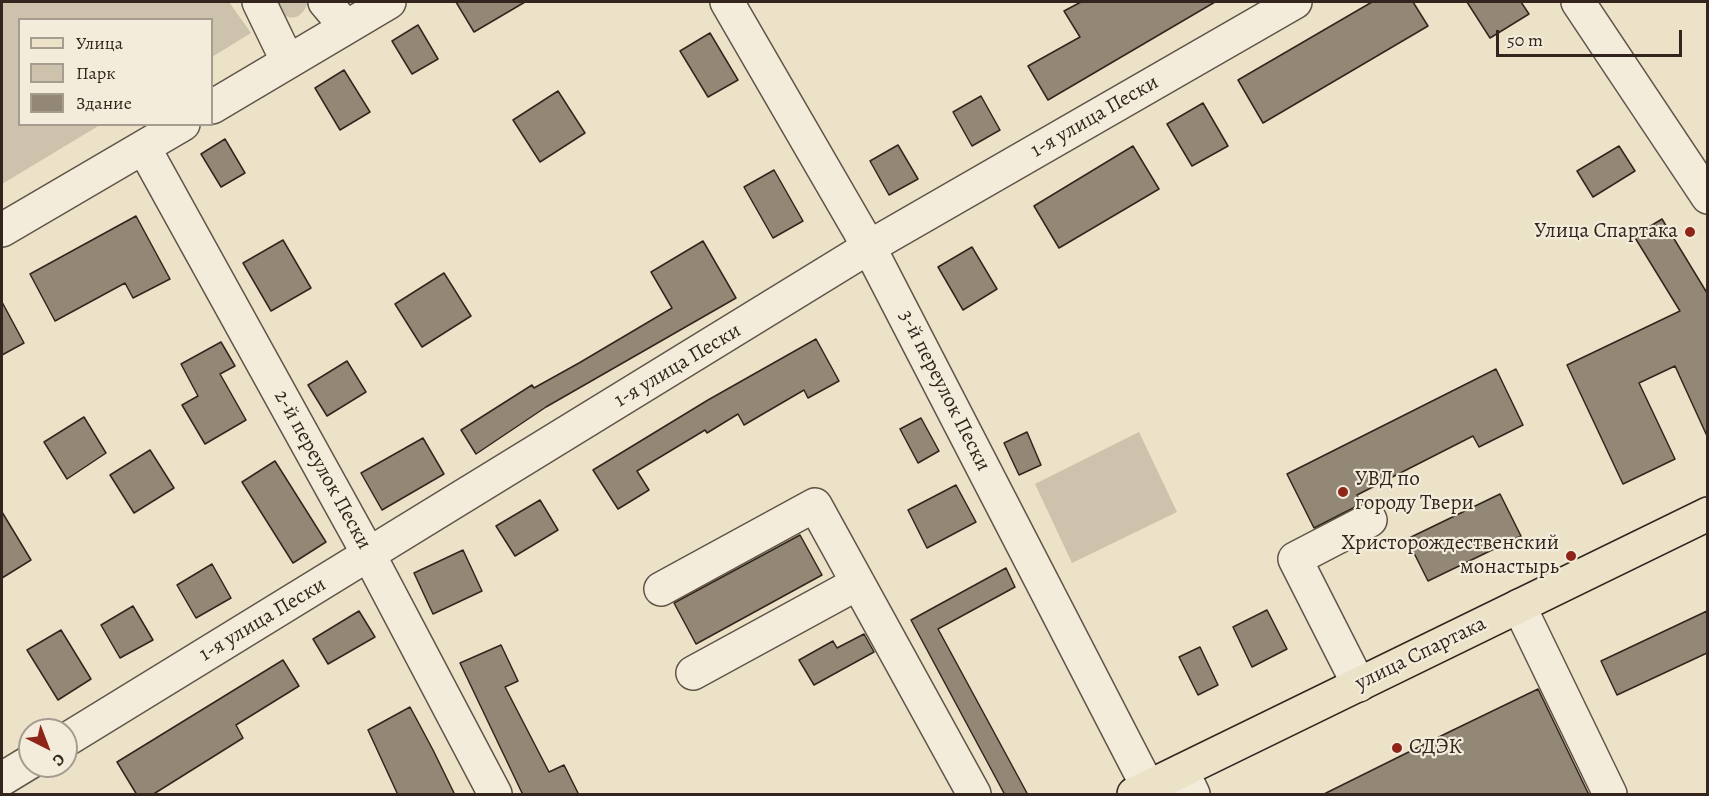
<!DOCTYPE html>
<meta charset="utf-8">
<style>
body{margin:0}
#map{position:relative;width:1709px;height:796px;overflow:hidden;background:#ece2c8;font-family:Alegreya,serif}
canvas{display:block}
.frame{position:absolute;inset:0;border:3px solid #33251d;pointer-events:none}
.legend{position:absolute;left:18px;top:18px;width:195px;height:108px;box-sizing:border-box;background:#f3ecdb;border:2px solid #a69c8f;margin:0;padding:8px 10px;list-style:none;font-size:18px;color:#33251d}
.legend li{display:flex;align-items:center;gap:12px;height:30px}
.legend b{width:30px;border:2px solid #a69c8f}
.north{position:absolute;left:18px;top:718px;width:60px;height:60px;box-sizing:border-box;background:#f3ecdb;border:2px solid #a69c8f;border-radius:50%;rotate:138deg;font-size:16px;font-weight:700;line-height:24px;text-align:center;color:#33251d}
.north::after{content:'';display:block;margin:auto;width:21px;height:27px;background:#8f2418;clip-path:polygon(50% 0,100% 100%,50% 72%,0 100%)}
.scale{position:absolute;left:1496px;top:30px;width:186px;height:27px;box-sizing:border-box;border:3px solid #33251d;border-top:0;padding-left:8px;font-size:18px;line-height:21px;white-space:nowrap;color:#33251d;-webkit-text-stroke:4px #f3ecdb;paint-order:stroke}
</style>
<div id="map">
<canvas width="1709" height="796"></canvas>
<div class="frame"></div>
<ul class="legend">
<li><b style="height:8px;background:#ece2c8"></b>Улица</li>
<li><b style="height:16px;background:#cdc2ab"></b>Парк</li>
<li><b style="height:16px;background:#938776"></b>Здание</li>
</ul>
<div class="north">С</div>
<div class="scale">50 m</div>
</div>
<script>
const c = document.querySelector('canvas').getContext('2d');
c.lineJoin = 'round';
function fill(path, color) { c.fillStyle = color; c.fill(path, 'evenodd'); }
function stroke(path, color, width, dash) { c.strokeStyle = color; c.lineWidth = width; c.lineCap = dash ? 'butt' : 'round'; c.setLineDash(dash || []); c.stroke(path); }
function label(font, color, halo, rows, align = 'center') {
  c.font = font + ' Alegreya,serif'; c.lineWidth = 4.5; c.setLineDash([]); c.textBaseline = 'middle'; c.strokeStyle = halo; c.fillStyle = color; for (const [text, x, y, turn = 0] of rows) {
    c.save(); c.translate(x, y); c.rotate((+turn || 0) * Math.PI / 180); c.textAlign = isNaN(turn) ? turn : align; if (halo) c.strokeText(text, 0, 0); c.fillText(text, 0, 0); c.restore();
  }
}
fill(new Path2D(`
 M2 2H229L251 33 212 57V20H20V124L100 125 2 184Z
 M269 2H308C299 27 282 18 269 2Z
 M1139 432 1177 512 1072 563 1035 484Z`), '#cdc2ab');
const building = new Path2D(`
 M456 2H525L474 32Z
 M1081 2H1215L1048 100 1028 66 1080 37 1064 11Z
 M1372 2H1413L1428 26 1263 123 1238 80Z
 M1467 2H1521L1529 14 1490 38Z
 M418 25 438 59 412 74 392 41Z
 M710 33 738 80 708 97 680 51Z
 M344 70 370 112 340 130 315 88Z
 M558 91 585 133 540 162 513 120Z
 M981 96 1000 130 972 146 953 112Z
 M1203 103 1228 146 1192 166 1167 124Z
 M225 139 245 173 221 187 201 154Z
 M898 145 918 179 889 195 870 161Z
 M1133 146 1159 189 1059 248 1034 206Z
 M1619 146 1635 171 1593 197 1577 171Z
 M774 170 803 221 773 238 744 187Z
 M136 216 170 279 133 298 125 283 55 321 30 274Z
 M1662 219 1707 293V436L1675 366 1639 383 1675 459 1623 484 1567 365 1680 311 1634 236Z
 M283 240 311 288 271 311 243 263Z
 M703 241 736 298 546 407 476 454 461 430 532 385 534 388 579 363 672 308 651 272Z
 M972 247 997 289 963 310 938 267Z
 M444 273 471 316 422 347 395 304Z
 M2 302 24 343 2 355Z
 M816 339 839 381 808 398 804 390 744 425 738 414 707 433 705 430 637 471 649 490 618 509 593 470 708 400Z
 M221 342 235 366 220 374 246 420 205 444 182 405 198 396 181 364Z
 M347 361 366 392 327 416 308 385Z
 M1496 369 1523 425 1479 447 1473 436 1357 495 1361 504 1314 528 1287 474Z
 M84 417 106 453 67 479 44 442Z
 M921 418 939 451 918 463 900 429Z
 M1027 432 1041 465 1019 475 1004 443Z
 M423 438 444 474 382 510 361 473Z
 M150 450 174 488 134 513 110 475Z
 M275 461 326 542 293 563 242 482Z
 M956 485 976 522 927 548 908 510Z
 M1500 494 1521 536 1428 581 1407 539Z
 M540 500 558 530 515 556 496 526Z
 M2 512 31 560 2 578Z
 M800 535 822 575 696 644 674 603Z
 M463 550 482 591 433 614 414 573Z
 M212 564 231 598 196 618 177 585Z
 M1006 568 1015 587 938 629 1028 795H1005L911 620Z
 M133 606 153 640 120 658 101 625Z
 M1267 610 1287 649 1252 667 1233 627Z
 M359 611 375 637 328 664 313 639Z
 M1707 611V653L1617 695 1601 661Z
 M61 630 91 679 58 700 27 650Z
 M864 634 874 652 814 685 799 660 833 641 837 648Z
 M501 645 518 681 505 687 549 772 564 765 579 795H523L460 663Z
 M1200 647 1218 685 1198 695 1179 657Z
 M283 660 299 686 236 725 243 738 152 795H137L117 762Z
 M1538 689 1589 795H1322L1447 733Z
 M410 707 433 750 455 795H398L368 730Z`);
fill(building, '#938776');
stroke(building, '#33251d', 1.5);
const minor = new Path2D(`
 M259 2 288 62
 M325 2 346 27
 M727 2 869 247 1148 787
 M1578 2 1708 197
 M212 107 389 2
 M144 148 369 555 495 794
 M2 230 183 124
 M661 589 815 505 974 794
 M1519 606 1610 794
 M693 673 858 583
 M1359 685 1295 559 1370 520
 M66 740 869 247 1295 2
 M1182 771 1193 794
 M2 779 30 762`);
const major = new Path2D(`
 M1134 794 1708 514`);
stroke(minor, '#615448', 36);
stroke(major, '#33251d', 36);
stroke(minor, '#f3ecdb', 33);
stroke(major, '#ece2c8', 33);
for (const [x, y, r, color] of [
 [1690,232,6,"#8f2418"],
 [1343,492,6,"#8f2418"],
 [1571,556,6,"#8f2418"],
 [1397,748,6,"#8f2418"]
]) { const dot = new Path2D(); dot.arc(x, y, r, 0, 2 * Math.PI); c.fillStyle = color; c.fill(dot); stroke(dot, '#f3ecdb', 2); }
label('21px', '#33251d', '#f3ecdb', [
 ["1-я улица Пески",1095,117,-30],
 ["1-я улица Пески",678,366,-31],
 ["3-й переулок Пески",944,391,63],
 ["2-й переулок Пески",322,470,61],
 ["1-я улица Пески",263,620,-31],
 ["улица Спартака",1421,654,-26]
]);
label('21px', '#33251d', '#f3ecdb', [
 ["Улица Спартака",1678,232],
 ["УВД по",1355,480,"left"],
 ["городу Твери",1355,504,"left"],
 ["Христорождественский",1559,544],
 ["монастырь",1559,568],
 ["СДЭК",1409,748,"left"]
], 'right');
</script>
